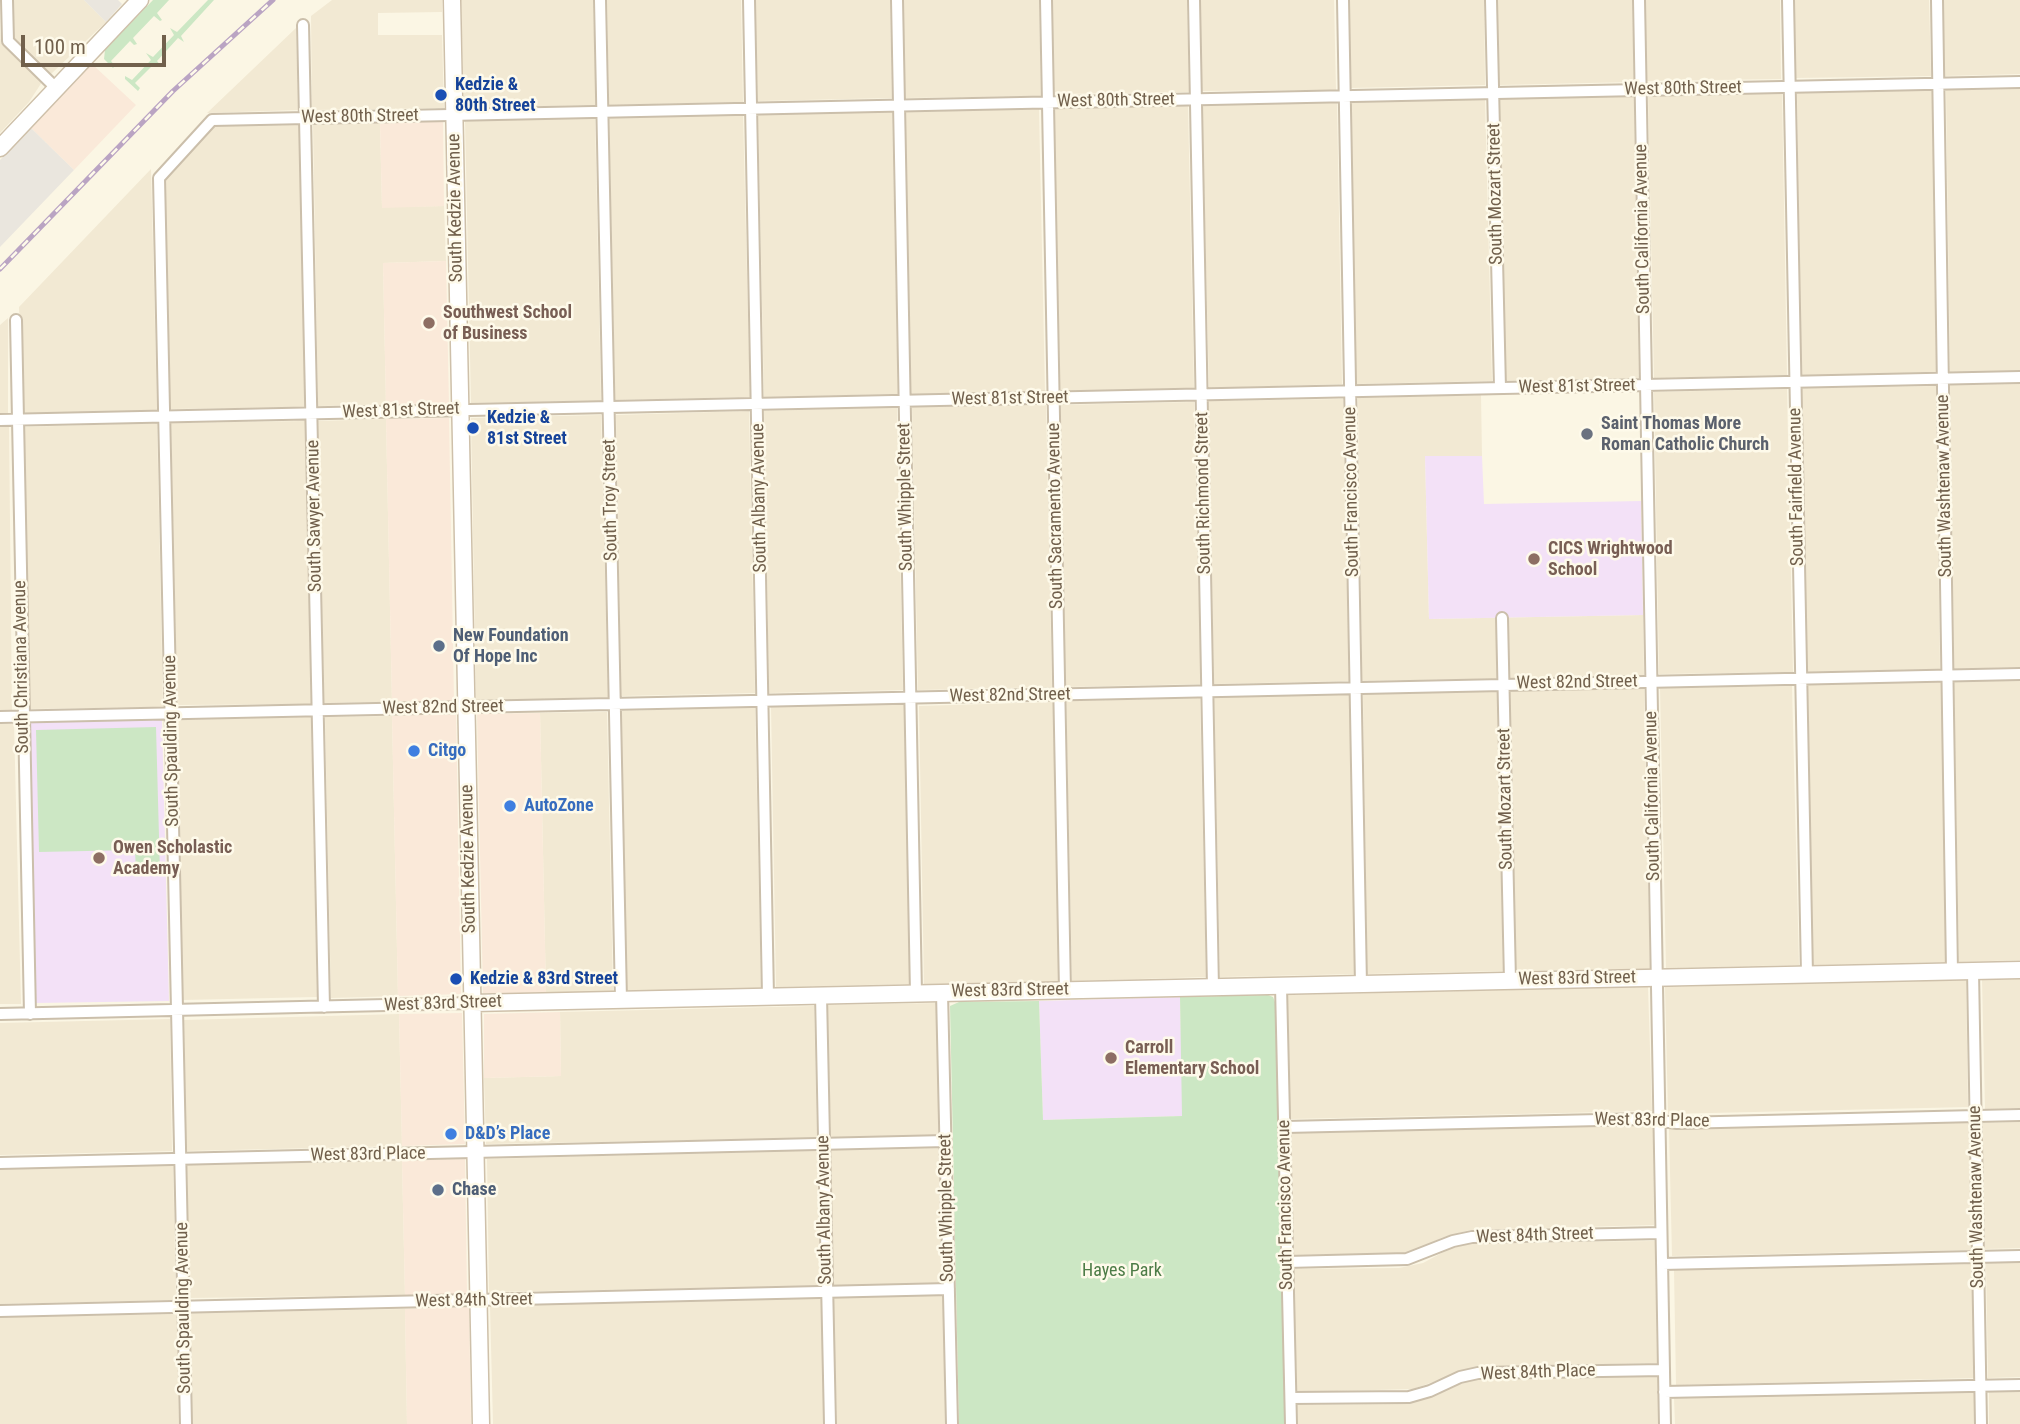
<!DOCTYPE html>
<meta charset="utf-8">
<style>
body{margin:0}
#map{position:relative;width:2020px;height:1424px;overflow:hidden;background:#fbf6e4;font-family:"Roboto Condensed",sans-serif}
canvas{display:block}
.scale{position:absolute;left:21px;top:35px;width:145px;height:32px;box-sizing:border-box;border:4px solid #71604c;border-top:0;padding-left:9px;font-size:21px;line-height:24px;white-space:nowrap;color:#71604c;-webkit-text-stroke:5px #fefaea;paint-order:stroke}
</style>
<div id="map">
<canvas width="2020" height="1424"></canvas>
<div class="scale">100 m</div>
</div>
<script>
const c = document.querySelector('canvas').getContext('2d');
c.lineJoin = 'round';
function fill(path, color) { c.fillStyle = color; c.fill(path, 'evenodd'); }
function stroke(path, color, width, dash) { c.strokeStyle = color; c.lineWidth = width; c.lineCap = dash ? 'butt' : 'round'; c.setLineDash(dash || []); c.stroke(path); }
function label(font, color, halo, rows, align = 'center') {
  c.font = font + ' "Roboto Condensed",sans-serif'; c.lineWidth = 5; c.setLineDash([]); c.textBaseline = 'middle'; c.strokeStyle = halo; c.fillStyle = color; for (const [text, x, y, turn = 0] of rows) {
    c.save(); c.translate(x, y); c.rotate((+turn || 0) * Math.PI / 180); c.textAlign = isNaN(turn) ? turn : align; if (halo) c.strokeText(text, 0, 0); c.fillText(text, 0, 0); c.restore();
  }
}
fill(new Path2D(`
 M13 0H84L106 22 51 74 13 38Z
 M332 0H442V12L378 13V35H442L444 108 312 110 311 16Z
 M461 0H593L596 105 464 108Z
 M607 0H741L743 102 609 105Z
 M755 0H890L892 98 758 101Z
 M903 0H1039L1041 96 905 98Z
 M1051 0H1187L1189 92 1053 94Z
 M1200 0H1334L1336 90 1202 91Z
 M1348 0H1484L1485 85 1350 88Z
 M1497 0H1632L1634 82 1499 85Z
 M1645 0H1780L1781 79 1647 81Z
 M1794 0H1929L1931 76 1795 78Z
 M1942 0H2020V74L1944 76Z
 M296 28 298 110 207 113Z
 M0 30 1 42 42 82 29 102 0 133Z
 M2020 89V371L1950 372 1946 90Z
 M1932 90 1936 372 1801 376 1797 93Z
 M1782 93 1787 375 1654 378 1648 96Z
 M1634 96 1639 378 1504 381 1500 98Z
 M1485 99 1492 381 1356 384 1350 102Z
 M1337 102 1342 384 1209 388 1202 104Z
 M1188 105 1194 388 1060 391 1054 108Z
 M1039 109 1045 392 911 395 905 112Z
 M892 111 898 394 764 397 758 114Z
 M743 114 750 397 615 400 609 117Z
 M595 117 601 401 471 403 465 120Z
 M380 122 382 207 444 206 446 261 383 263 386 405 318 406 313 124Z
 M299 125 305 407 170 409 165 174 212 126Z
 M151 169 157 411 22 413 19 307Z
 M8 318V413H0V325Z
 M2020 384V667L1954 669 1950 385Z
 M1936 386 1940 669 1807 672 1801 388Z
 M1787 389 1793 672 1659 674 1654 392Z
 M1481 395 1482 456H1425L1429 619 1643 615 1644 676 1362 681 1358 398Z
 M1343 399 1349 681 1214 684 1208 401Z
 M1194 402 1201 684 1065 687 1060 405Z
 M1046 404 1052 687 918 690 912 407Z
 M897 407 903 690 769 693 764 411Z
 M749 411 755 693 621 696 616 415Z
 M601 415 608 697 476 701 471 418Z
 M386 419 392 702 324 703 318 421Z
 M306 421 311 704 177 705 171 423Z
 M157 423 163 707 29 709 22 427Z
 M0 427H9L12 710 0 711Z
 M2020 679V960L1959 962 1954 681Z
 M1942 680 1946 962 1813 965 1807 684Z
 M1792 686 1799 965 1666 968 1660 688Z
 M1644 688 1650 969 1516 971 1510 691Z
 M1497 691 1503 971 1367 974 1363 694Z
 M1350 694 1355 974 1220 977 1214 697Z
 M1200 698 1206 977 1072 981 1066 701Z
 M1053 702 1059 983 924 985 919 706Z
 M904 703 910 984 776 987 771 707Z
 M755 707 761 988 626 991 621 711Z
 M607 712 613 991 546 993 540 713Z
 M392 716 398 996 331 998 325 717Z
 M311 717 317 997 183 1000 177 720Z
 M0 724H14L21 1004H0Z
 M2020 979V1108L1985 1109 1982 980Z
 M1966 980 1968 1107 1668 1114 1665 987Z
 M1648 987 1652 1111 1290 1119 1287 995Z
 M938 1003 940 1136 831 1138 827 1005Z
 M814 1006 817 1138 486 1144 484 1078 561 1076 560 1012Z
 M399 1014 402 1146 186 1151 184 1020Z
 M170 1019 172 1151 0 1155V1023Z
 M1970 1122 1971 1250 1672 1256 1669 1129Z
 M2020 1122V1248L1985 1249 1981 1123Z
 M1653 1124 1654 1225 1470 1230 1441 1238 1412 1253 1292 1255 1291 1133Z
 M941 1148 944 1285 834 1287 831 1150Z
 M817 1150 820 1286 489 1292 487 1159Z
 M402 1160 405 1295 189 1298 187 1164Z
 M173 1165 176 1300 0 1304V1169Z
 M1655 1241 1657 1363 1476 1367 1413 1389 1297 1392 1293 1269 1399 1268 1423 1263 1449 1249 1471 1243Z
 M2020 1262V1377L1988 1378 1986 1263Z
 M1974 1264 1975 1378 1676 1385 1674 1270Z
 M944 1295 946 1424H837L833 1298Z
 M821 1298 824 1424H493L490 1306Z
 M405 1309 407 1424H192L190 1313Z
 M177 1314 179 1424H0V1317Z
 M1658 1376V1424H1297L1296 1405 1402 1404 1426 1398 1451 1385 1474 1379Z
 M2020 1389V1424H1989V1390Z
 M1975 1392V1424H1675L1674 1398Z`), '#f2e9d3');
fill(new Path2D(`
 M92 64 136 105 74 170 31 128Z
 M443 121 444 206 382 208 380 122Z
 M446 261 449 404 386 405 383 263Z
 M449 418 454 701 392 702 386 419Z
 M456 713 461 994 398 996 392 716Z
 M540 713 546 993H483L477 714Z
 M560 1012 561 1076 484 1078V1014Z
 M462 1013 465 1144 402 1146 399 1014Z
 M465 1159 467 1294 405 1295 402 1160Z
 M469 1307 471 1424H407L405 1309Z`), '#fae9d9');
fill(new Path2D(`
 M84 0H118L122 4 106 22Z
 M31 128 74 170 0 247V160Z`), '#eae6de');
fill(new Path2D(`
 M1425 456H1482L1484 504 1641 501 1643 615 1429 619Z
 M162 720 169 1001 35 1003 30 722Z
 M1180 997 1183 1116 1043 1120 1039 1001Z`), '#f3e1f7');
fill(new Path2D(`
 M153 0H169L157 13 162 20 160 21 154 16 133 38 137 44 134 45 130 41 111 61 115 66 113 68 104 59 105 50Z
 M208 0H214L181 36 184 42 178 38 157 61 161 66 159 67 154 64 135 83 140 88 138 91 125 79V76L132 80 151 60 146 53 153 57 174 35 170 28 177 32Z
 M156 727 160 873H136L135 850 39 852 36 730Z
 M1268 995 1273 997 1275 1002 1286 1424H959L950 1006 959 1002 1039 1001 1043 1120 1182 1116 1180 997Z`), '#cce7c4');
const street = new Path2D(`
 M7 0 8 41 56 88
 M600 0 621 999
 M749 0 768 996
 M897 0 916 993
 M1046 0 1065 990
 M1194 0 1213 987
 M1343 0 1361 984
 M1491 0 1500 388
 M1639 0 1665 1424
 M1788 0 1807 974
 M1937 0 1952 971
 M303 25 324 1007
 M16 320 30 1014
 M0 420 2020 377
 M1502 618 1510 981
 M0 717 2020 674
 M1973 971 1981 1424
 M1281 986 1291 1424
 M942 993 952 1424
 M821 995 830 1424
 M0 1014 472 1003
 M1285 1127 1645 1119 1677 1123 2020 1115
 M0 1163 946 1141
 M1287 1262 1407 1259 1453 1241 1472 1237 1661 1233
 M1662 1264 2020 1256
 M0 1311 949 1289
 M1664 1392 2020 1385
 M1291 1398 1409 1397 1430 1391 1460 1377 1478 1373 1664 1370
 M186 1424 159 178 212 120 2020 82`);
const secondary = new Path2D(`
 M452 0 481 1424
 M0 148 140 0
 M472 1003 2020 970`);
stroke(street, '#cbbfab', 14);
stroke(secondary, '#cec0aa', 19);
stroke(street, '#fff', 10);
stroke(secondary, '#fff', 16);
const rail = new Path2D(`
 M0 269 173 91 273 0`);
stroke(rail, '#baa4c3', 5);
stroke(rail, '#fefaea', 2.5, [8]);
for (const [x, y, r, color] of [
 [441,95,7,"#1a4fb4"],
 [429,323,7,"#8d6e63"],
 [473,428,7,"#1a4fb4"],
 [1587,434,7,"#6b7280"],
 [1534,559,7,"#8d6e63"],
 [439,646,7,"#5c6f8a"],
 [414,751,7,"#3f7fe0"],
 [510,806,7,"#3f7fe0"],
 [99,858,7,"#8d6e63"],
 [456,979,7,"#1a4fb4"],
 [1111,1058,7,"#8d6e63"],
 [451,1134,7,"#3f7fe0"],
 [438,1190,7,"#5c6f8a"]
]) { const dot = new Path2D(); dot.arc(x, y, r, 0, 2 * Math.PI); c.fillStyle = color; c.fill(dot); stroke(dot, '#fefaea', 2.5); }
label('bold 18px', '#164399', '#fefaea', [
 ["Kedzie &",455,85],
 ["80th Street",455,106],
 ["Kedzie &",487,418],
 ["81st Street",487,439],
 ["Kedzie & 83rd Street",470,979]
], 'left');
label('18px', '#71604c', '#fefaea', [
 ["West 80th Street",1683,89,-1],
 ["West 80th Street",1116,101,-1],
 ["West 80th Street",360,117,-1],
 ["South Mozart Street",1496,194,-91],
 ["South Kedzie Avenue",456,208,-91],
 ["South California Avenue",1643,229,-91],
 ["West 81st Street",1577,387,-1],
 ["West 81st Street",1010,399,-1],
 ["West 81st Street",401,411,-2],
 ["South Washtenaw Avenue",1945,486,-91],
 ["South Fairfield Avenue",1797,487,-91],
 ["South Francisco Avenue",1352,492,-91],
 ["South Richmond Street",1204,493,-91],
 ["South Whipple Street",906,497,-91],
 ["South Albany Avenue",760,498,-91],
 ["South Troy Street",611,500,-91],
 ["South Sawyer Avenue",315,516,-91],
 ["South Sacramento Avenue",1056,516,-91],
 ["South Christiana Avenue",22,667,-91],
 ["West 82nd Street",1577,683,-1],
 ["West 82nd Street",1010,696,-1],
 ["West 82nd Street",443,708,-1],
 ["South Spaulding Avenue",172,741,-91],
 ["South California Avenue",1653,796,-91],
 ["South Mozart Street",1506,799,-91],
 ["South Kedzie Avenue",469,859,-91],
 ["West 83rd Street",1577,979,-1],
 ["West 83rd Street",1010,991,-1],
 ["West 83rd Street",443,1004,-2],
 ["West 83rd Place",1652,1121,1],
 ["West 83rd Place",368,1155,-1],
 ["South Washtenaw Avenue",1977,1197,-91],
 ["South Francisco Avenue",1286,1205,-91],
 ["South Whipple Street",947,1208,-91],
 ["South Albany Avenue",825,1210,-91],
 ["West 84th Street",1535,1236,-2],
 ["West 84th Street",474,1301,-1],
 ["South Spaulding Avenue",184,1308,-91],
 ["West 84th Place",1538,1373,-2]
]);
label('bold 18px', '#785e54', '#fefaea', [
 ["Southwest School",443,313],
 ["of Business",443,334],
 ["CICS Wrightwood",1548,549],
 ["School",1548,570],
 ["Owen Scholastic",113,848],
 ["Academy",113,869],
 ["Carroll",1125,1048],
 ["Elementary School",1125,1069]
], 'left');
label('bold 18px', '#5b616d', '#fefaea', [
 ["Saint Thomas More",1601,424],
 ["Roman Catholic Church",1601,445]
], 'left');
label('bold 18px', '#4e5e75', '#fefaea', [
 ["New Foundation",453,636],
 ["Of Hope Inc",453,657],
 ["Chase",452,1190]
], 'left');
label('bold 18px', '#366cbe', '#fefaea', [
 ["Citgo",428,751],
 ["AutoZone",524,806],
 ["D&D’s Place",465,1134]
], 'left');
label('18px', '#4d7c47', '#fefaea', [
 ["Hayes Park",1122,1271]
]);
</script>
